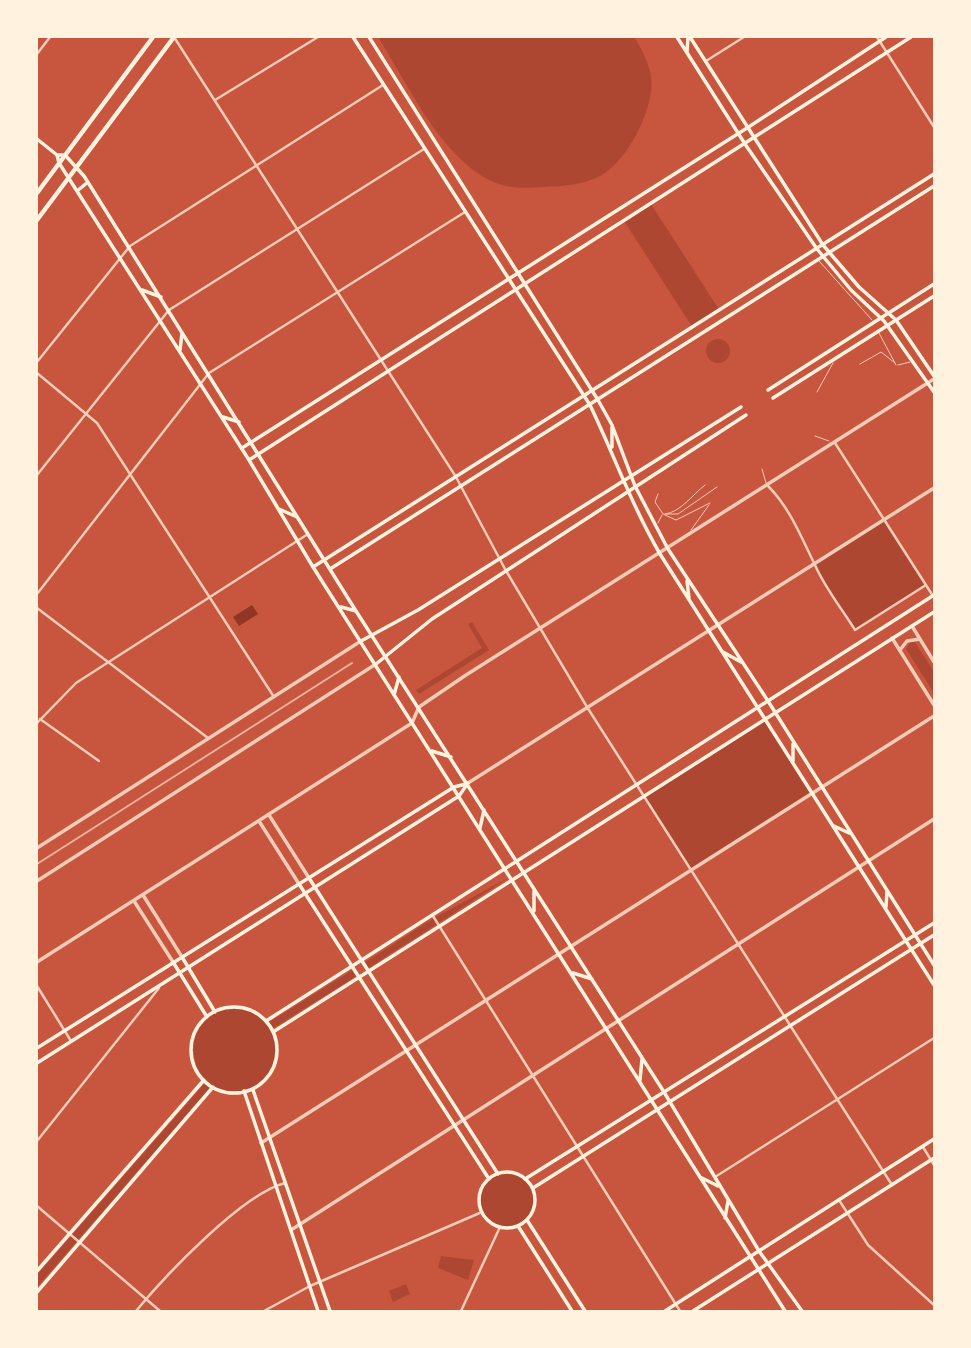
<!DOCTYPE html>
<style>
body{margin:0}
#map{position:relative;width:971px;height:1348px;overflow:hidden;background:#c8553d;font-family:"Crimson Pro",serif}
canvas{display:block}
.frame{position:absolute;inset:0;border:38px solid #fff3e0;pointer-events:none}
</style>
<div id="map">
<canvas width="971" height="1348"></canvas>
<div class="frame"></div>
</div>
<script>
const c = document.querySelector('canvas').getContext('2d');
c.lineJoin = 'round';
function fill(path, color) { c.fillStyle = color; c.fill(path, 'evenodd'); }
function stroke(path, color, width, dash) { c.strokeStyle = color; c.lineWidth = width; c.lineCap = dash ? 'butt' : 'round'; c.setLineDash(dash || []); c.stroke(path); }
fill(new Path2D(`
 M378 37H634C642 49 648 61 651 76 656 105 628 162 600 176 582 185 564 186 543 187 522 189 500 188 482 176 436 147 407 83 378 37Z
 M651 204 720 311 693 328 624 221Z
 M706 351a12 12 0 1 1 24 0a12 12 0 1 1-24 0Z
 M884 520 926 585 855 630 814 564Z
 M472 622 489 650 419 694 416 690 482 648 468 624Z
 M911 641 915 642 934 672V693L906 649Z
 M766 719 813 793 692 870 644 796Z
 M510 877 367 969 364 963 434 918Z
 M354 969 358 975 272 1029C287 1074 255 1103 211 1087L37 1287V1275L206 1082C169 1032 222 981 268 1023Z
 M479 1200a28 28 0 1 1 56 0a28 28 0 1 1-56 0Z
 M441 1256 474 1260 468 1280 438 1268Z
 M406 1284 410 1294 393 1302 389 1291Z`), '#ae4732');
fill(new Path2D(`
 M252 605 258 614 239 626 233 617Z`), '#8f3625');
stroke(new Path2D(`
 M819 261 872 320
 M879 333 896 365
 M860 364 881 352 895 363
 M898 365 910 362
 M817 392 833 363
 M815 436 829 441
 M762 469 766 483
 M658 494 655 502 663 514 676 520 710 503
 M665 514H678L717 487
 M665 514C681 512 692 495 705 485
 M658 523 662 515
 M691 530 709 505`), '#f1ccb7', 1);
stroke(new Path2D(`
 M174 37 456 477 505 569 587 707 892 1185
 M877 37 934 127
 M37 54 50 37
 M706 61 744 37
 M215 100 318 37
 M37 362 130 246 383 85
 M37 373 97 423 274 697
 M835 443 933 596
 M37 475 169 310 424 149
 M768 486C790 508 801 537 815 565 825 588 842 609 855 630L926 585
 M37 594 209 373 465 212
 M37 608 208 738
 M40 719 99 761
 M37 723 76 683 308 534
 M433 916 680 1311
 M37 986 71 1041
 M37 1141 159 988
 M923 1147 934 1165
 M715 1177 934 1038
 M839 1200 868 1245 934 1305
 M37 1206 160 1311
 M136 1311C165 1276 242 1194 285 1183
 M264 1311 310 1286 482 1212
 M461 1311 500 1227`), '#f1ccb7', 2.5);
stroke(new Path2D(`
 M912 626 934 662
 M892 638 934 705
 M900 650 907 641 920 639
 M468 783 934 488
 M269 815 309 878
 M259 821 299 884
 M37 848 361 641
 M37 881 376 664
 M143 895 182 957
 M134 901 173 962
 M37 962 412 723 419 707 466 675 934 379
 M261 1143 934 716
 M291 1230 934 819`), '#f1ccb7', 3.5);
stroke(new Path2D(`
 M353 37 590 405C614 455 632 506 660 554L934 985
 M369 37 598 400 612 425 635 486 668 549 768 701 934 965
 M677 37 745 144 817 249 851 290 884 321 934 392
 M690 37 823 245 859 287 896 320 934 376
 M687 52 688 37
 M37 139 57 155H65L84 176 356 611 664 1092 759 1251 802 1311
 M57 155 59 163 249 460 313 567 785 1311
 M77 191 88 182
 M142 290 161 297
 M180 350 182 333
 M768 390 934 284
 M773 398 934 296
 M223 417 239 422
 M612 447V427
 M242 448 747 128 886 37
 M249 460 911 37
 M279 509 297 517
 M313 567 934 174
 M330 569 934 186
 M687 581 689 598
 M341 607 356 611
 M361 641 418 610 741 407
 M723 652 741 662
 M376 664 432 619 746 415
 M394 695 399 677
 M793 744V761
 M432 751 451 757
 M834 826 849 833
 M480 828 484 810
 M309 878 498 1174
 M299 884 489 1179
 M886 907 887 891
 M534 911V891
 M182 957 215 1012
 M173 962 207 1017
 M573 973 592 979
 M191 1050a43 43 0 1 1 86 0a43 43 0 1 1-86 0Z
 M266 1021 934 595
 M273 1032 934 612
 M37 1048 454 787 466 784
 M37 1063 459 796 468 783
 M640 1080 642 1059
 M253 1090 330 1311
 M244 1091 318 1311
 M479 1200a28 28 0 1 1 56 0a28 28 0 1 1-56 0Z
 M700 1177 718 1186
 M525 1179 934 923
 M533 1188 934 935
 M725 1218 728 1201
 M527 1220 585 1311
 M518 1226 572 1311
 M37 1271 204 1080
 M37 1292 213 1087
 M665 1311 934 1139
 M693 1311 934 1158`), '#fff3e0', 3.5);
stroke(new Path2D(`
 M37 193 153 37
 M37 220 174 37`), '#fff3e0', 4.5);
stroke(new Path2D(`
 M37 864 352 663`), '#e9b49f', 2);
</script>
